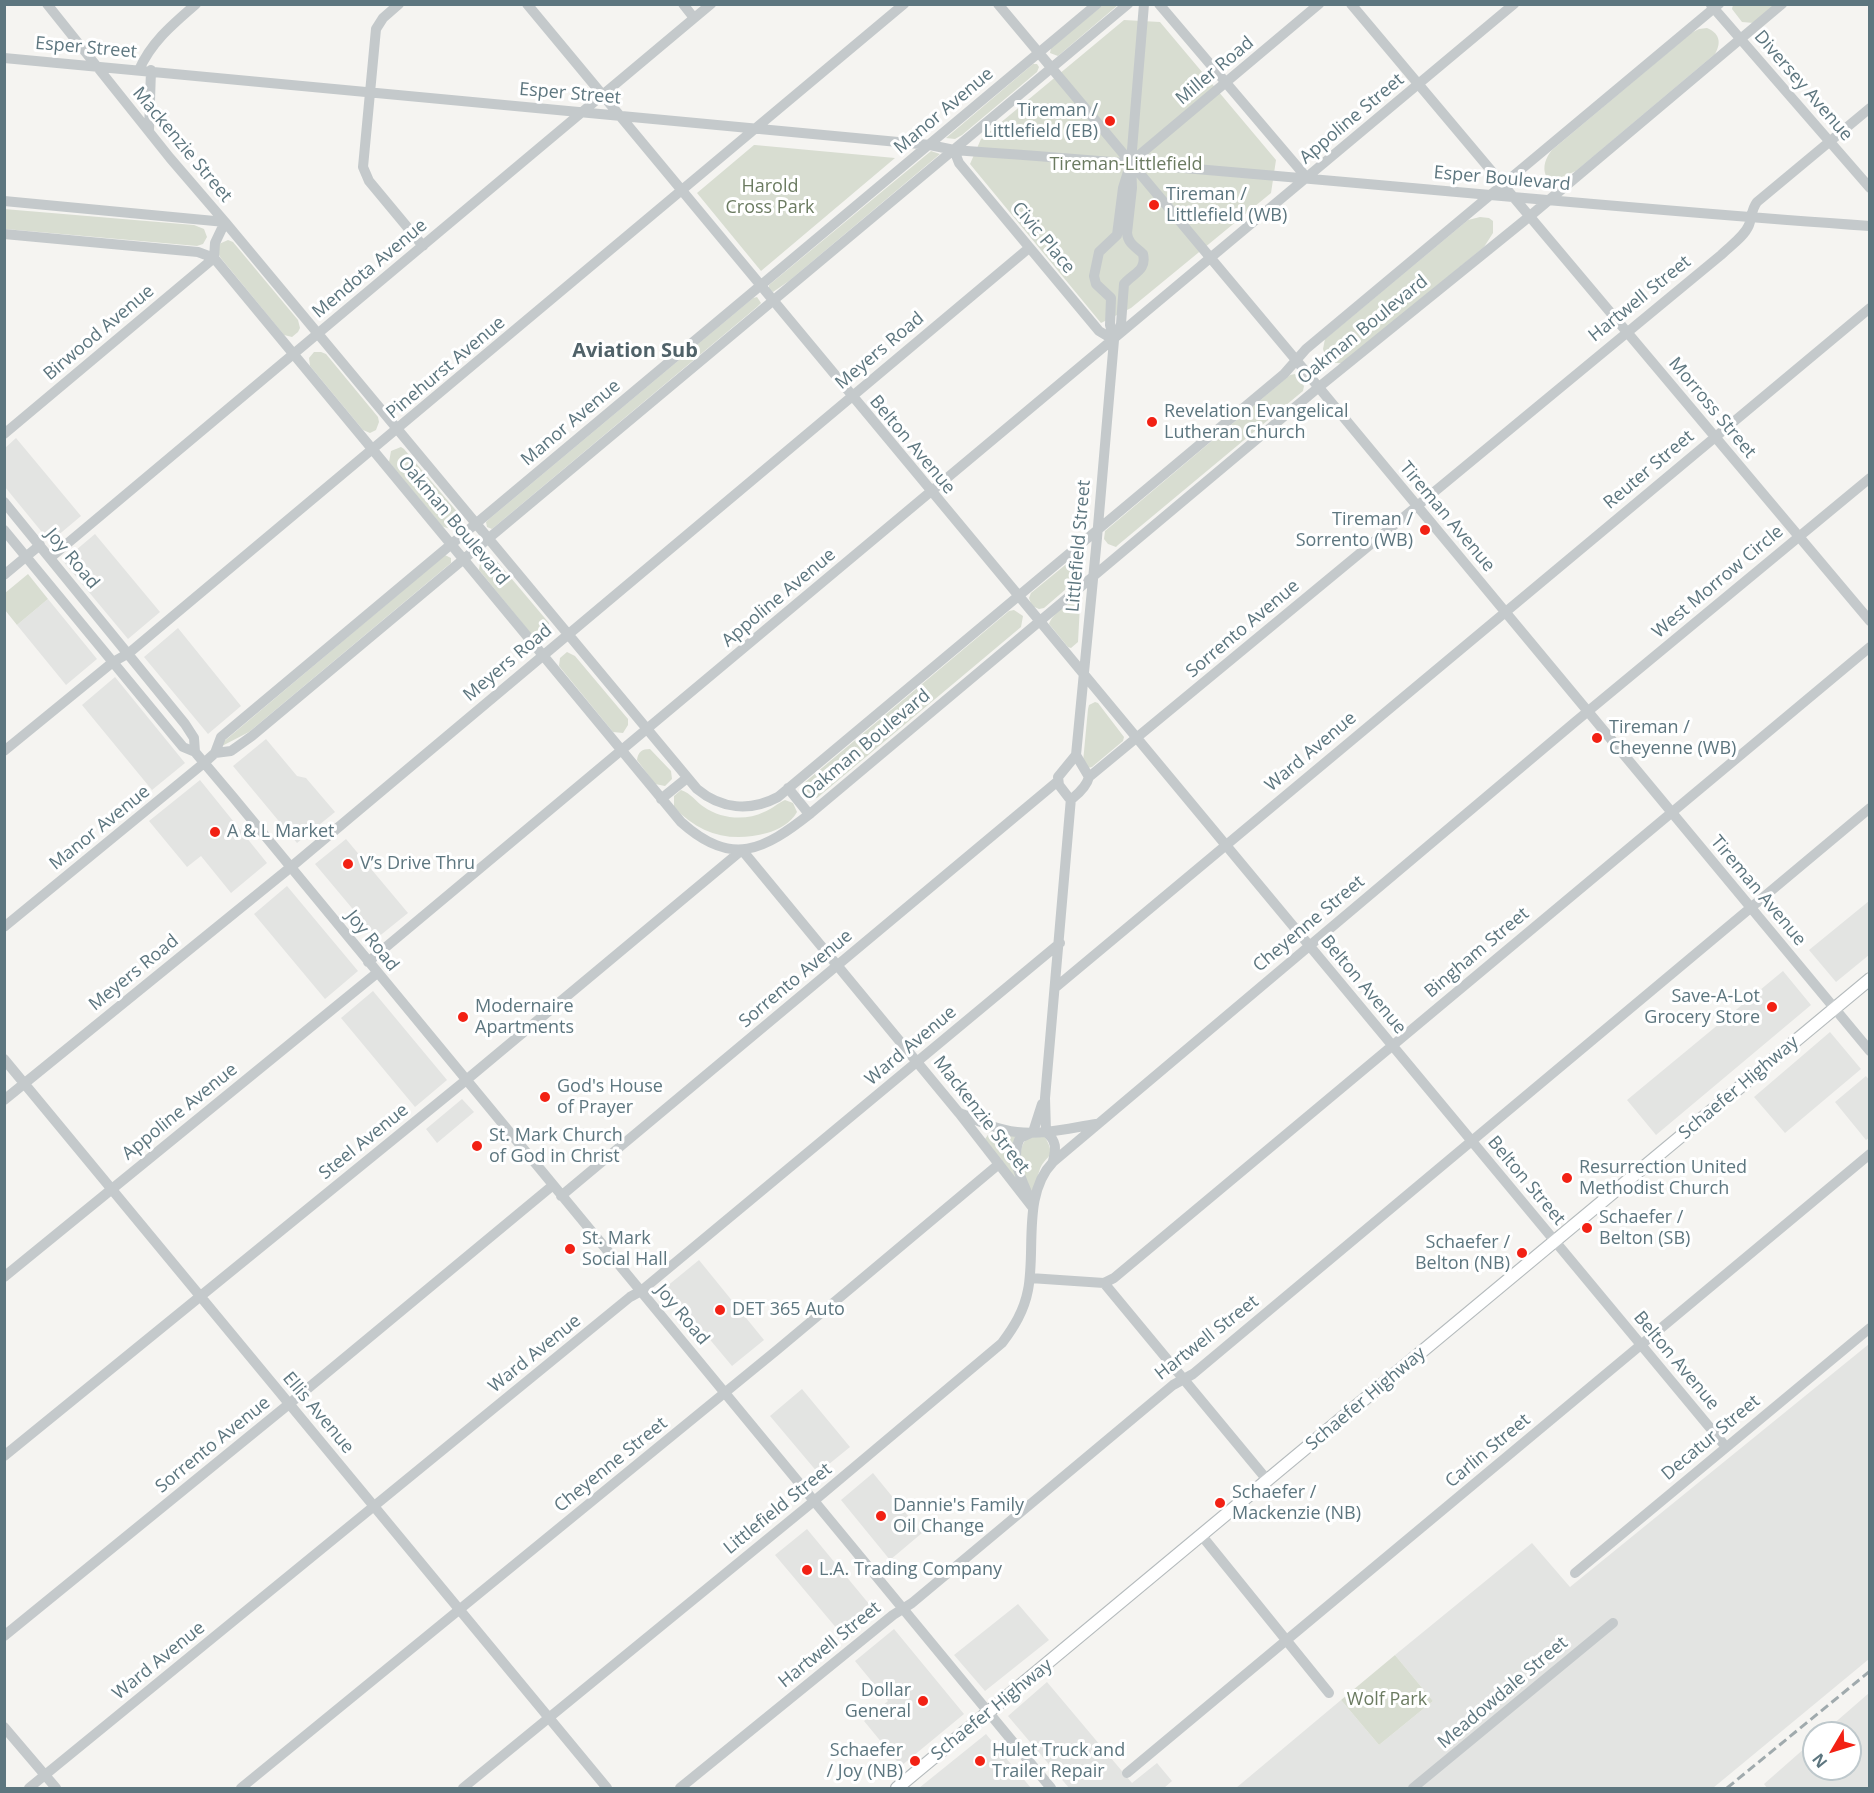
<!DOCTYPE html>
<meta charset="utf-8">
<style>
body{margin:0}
#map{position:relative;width:1874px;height:1793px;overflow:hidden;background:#f5f4f1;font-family:"Open Sans",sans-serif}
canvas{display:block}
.frame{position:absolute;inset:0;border:6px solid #5d767f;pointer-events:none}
.north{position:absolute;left:1802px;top:1721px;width:60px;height:60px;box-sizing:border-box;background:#fff;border:2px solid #bec8cc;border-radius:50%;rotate:232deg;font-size:16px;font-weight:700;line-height:24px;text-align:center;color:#5d767f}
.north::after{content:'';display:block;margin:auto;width:21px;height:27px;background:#f22114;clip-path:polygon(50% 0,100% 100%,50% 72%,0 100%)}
</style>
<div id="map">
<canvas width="1874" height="1793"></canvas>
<div class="frame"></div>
<div class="north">N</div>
</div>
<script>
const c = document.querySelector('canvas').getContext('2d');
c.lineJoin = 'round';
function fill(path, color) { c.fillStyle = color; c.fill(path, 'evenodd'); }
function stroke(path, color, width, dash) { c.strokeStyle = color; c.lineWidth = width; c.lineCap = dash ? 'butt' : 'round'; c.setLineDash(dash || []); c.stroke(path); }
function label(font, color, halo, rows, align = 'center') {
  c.font = font + ' "Open Sans",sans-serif'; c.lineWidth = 6; c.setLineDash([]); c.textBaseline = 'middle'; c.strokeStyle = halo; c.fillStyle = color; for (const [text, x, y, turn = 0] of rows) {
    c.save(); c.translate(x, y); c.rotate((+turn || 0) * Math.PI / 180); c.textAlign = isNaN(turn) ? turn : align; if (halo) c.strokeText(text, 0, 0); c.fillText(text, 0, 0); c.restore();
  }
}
fill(new Path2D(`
 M16 438 81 516 50 542 5 487V448Z
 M95 534 160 612 128 639 63 561Z
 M48 599 97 659 66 685 17 625Z
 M178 628 241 706 208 734 144 657Z
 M115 677 185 763 152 790 82 705Z
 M266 739 297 776 306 778 335 812 297 843 233 766Z
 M200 780 267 863 231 893 201 856 187 867 149 821Z
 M346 839 408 913 377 938 315 864Z
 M287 886 358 971 325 999 254 914Z
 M1869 901V955L1836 982 1809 950Z
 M1783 971 1811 1005 1656 1135 1627 1100Z
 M373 991 447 1080 415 1107 341 1018Z
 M1830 1032 1861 1069 1785 1133 1754 1097Z
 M1866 1076 1869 1080 1870 1137 1866 1140 1835 1102Z
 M462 1099 474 1112 437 1143 426 1129Z
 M699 1260 764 1340 732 1366 666 1287Z
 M1869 1344V1659L1713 1788H1236L1341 1700 1379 1745 1433 1701 1395 1655 1532 1543 1570 1587Z
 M802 1389 850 1447 818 1473 770 1416Z
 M873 1473 922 1533 890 1560 841 1500Z
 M807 1529 874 1610 843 1636 775 1555Z
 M1018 1604 1049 1640 985 1691 954 1655Z
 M894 1629 964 1714 901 1766 864 1721 888 1701 855 1661Z
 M1047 1682 1132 1783 1157 1763 1172 1781 1164 1788H1069L1008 1716Z
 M1869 1693V1788H1767L1764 1784 1814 1740V1769H1850V1733H1823Z
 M986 1734 1031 1788H919Z`), '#e3e4e2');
fill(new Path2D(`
 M1103 5H1118L1058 56 1050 53 1051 48Z
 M1733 5H1776L1754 23 1742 22 1732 9Z
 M1124 20 1160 22 1276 160 1271 193 1131 308 1101 323 970 164 981 139Z
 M1707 28C1719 33 1722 42 1715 54L1576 171 1559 178 1546 176C1542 167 1546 157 1552 150L1691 33 1699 29Z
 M1033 64H1037L1039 67 1037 72 962 135 955 139 946 138Z
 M754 145H755L895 158 761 271 697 193Z
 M931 151 940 154 789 281 773 292 769 289V285Z
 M4 209 194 225 204 229 207 237 203 244 197 246 5 229Z
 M1480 217 1489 218 1493 221V233L1484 247 1343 363C1332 364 1326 359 1323 349L1325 339 1468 220Z
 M228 240 233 242 298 320 300 328 298 332 292 337 284 335 220 257 218 253 219 244Z
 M757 297 761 303 757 307 492 529 487 527 486 522 489 519 753 298Z
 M314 352H321L326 354 378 417 379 422 376 430 370 433 363 430 310 366 309 358Z
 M1295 374 1304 386 1303 391 1118 545 1116 547 1108 544 1104 539 1105 531 1290 375Z
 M401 447 404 449 459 514 458 523C453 528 449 530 442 526L389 462 391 451Z
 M445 555 451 558V563L249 732 222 746V743Z
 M488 557 495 559 549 623V630L544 636 536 637 532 635 479 570 480 562Z
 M1075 560 1083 566 1084 573 1080 577 1044 608 1039 609 1032 606 1029 598 1031 593 1070 561Z
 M28 574 48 599 17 625 5 610V593Z
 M1077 601 1080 605 1078 642 1071 648 1068 647 1049 624C1052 615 1067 602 1077 601Z
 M1014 610 1023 616 1021 627 817 798 808 799 801 792V786L804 783 1009 611Z
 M567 652 575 656 628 719V725L623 733 613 732 559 666 560 658Z
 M1095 702 1098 703 1124 737 1123 741 1092 767 1088 768 1083 762 1088 709 1089 705Z
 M650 749 671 771 672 779 665 786 655 784 637 760C638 752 642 749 650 749Z
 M681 790C691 793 696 802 704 807 721 819 746 821 764 812 772 809 778 803 785 800L793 803 797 812C791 823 778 830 767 833 731 843 700 835 674 807V796Z
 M994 1131 1016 1135 1019 1184 985 1139 990 1132Z
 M1028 1137H1045C1058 1160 1044 1154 1039 1172 1037 1177 1037 1185 1036 1192H1030C1025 1175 1013 1152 1028 1137Z
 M1395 1655 1433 1701 1379 1745 1341 1700Z`), '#d8ddd1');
const major = new Path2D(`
 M897 1788 1870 979`);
stroke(major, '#b5bbbd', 14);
stroke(new Path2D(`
 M399 4 383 18 376 29 363 167 369 181 423 246
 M527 4C925 486 1326 966 1726 1447
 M683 4 694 18
 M998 4 1296 360 1870 1051
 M1159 4 1307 178
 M1351 4 1870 621
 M1711 5 1870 188
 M4 58 930 145 954 150C1260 171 1564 205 1870 226
 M139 70C151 42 173 24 196 4
 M149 131 151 70
 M954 150 959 163 1099 331 1114 340
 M1131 162 1319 4
 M4 201 225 222 697 789C721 809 750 812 778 797L1284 374 1306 349 1719 4
 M4 234 198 252 214 258 681 822C732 868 764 850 811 813L1319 387 1530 216 1782 4
 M1115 337 1121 324 1124 284C1133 273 1147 271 1143 254 1136 247 1128 244 1127 233L1132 188 1131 162 1144 4
 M4 434 214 258 215 243 225 222 170 158 47 4
 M4 502 185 724 194 738 195 752
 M4 530 173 735 183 747 195 752 233 797 1051 1788
 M50 558 711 4
 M4 575 40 545
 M4 751 113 662 129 653 173 616 904 4
 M215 753 231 751 252 736 1128 4
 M1076 755 1058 777 1059 785 1069 798H1073C1079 793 1087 785 1089 777L1076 755 1097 538 1114 340 1110 325 1111 298 1096 284 1094 276 1099 252 1117 235 1123 188 1131 162
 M1089 777 1721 255C1730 246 1744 237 1749 225 1752 217 1751 210 1757 202L1870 108
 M788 788 809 814
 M661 799 687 778
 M4 927 204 763 215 753 221 737 240 721 1097 4
 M368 962 1514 4
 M1056 987 1870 308
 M4 1059 607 1788
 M4 1100 291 867 1029 248
 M960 1113C978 1121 997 1130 1017 1132 1043 1135 1070 1128 1096 1124
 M1053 1161C1056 1149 1057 1141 1046 1132L1045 1098 1071 798
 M561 1196 1058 781
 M1029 1197C1021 1178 1010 1158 1020 1138L1033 1132 1042 1104
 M4 1277 377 973
 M1030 1278 1104 1283 1268 1481
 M1104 1283 1114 1278 1870 647
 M4 1456 465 1081 742 850 959 1113 1033 1208
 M1202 1536 1329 1693
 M1575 1573 1870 1328
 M4 1636 289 1404 552 1186
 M4 1727 56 1788
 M1127 1773 1870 1154
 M29 1788 630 1297 641 1291 1060 943
 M241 1788 777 1350 999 1164
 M463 1788 814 1501 1002 1343C1014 1327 1024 1311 1028 1290 1036 1250 1022 1194 1053 1162L1575 722 1870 478
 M680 1788 893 1615 912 1603 1173 1385 1193 1374 1870 808
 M1413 1788 1613 1623`), '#c4c9cb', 10);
stroke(major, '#fff', 12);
stroke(new Path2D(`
 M1727 1788 1870 1671`), '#a0aaad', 3, [9, 4.5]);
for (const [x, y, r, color] of [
 [1110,121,6,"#f22114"],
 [1154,205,6,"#f22114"],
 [1152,422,6,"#f22114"],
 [1425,530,6,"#f22114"],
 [1597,738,6,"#f22114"],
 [215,832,6,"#f22114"],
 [348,864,6,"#f22114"],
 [1772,1007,6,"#f22114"],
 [463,1017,6,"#f22114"],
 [545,1097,6,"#f22114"],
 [477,1146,6,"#f22114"],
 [1567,1178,6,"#f22114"],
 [1587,1228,6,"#f22114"],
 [570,1249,6,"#f22114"],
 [1522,1253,6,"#f22114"],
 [720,1310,6,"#f22114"],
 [1220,1503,6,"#f22114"],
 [881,1516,6,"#f22114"],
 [807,1570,6,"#f22114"],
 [923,1701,6,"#f22114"],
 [915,1761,6,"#f22114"],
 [980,1761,6,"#f22114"]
]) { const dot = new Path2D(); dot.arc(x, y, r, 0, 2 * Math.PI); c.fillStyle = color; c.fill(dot); stroke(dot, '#fff', 2); }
label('18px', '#5d767f', '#fff', [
 ["Esper Street",86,48,5],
 ["Miller Road",1215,71,-40],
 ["Diversey Avenue",1803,86,49],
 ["Esper Street",570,94,5],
 ["Manor Avenue",944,111,-40],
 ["Appoline Street",1352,119,-40],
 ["Mackenzie Street",182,145,50],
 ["Esper Boulevard",1502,179,5],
 ["Civic Place",1043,238,50],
 ["Mendota Avenue",370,269,-40],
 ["Hartwell Street",1640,299,-39],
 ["Oakman Boulevard",1363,330,-39],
 ["Birwood Avenue",99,333,-40],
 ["Meyers Road",880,351,-40],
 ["Pinehurst Avenue",446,368,-40],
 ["Morross Street",1712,408,50],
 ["Manor Avenue",571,423,-40],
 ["Belton Avenue",912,445,50],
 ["Reuter Street",1649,470,-40],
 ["Tireman Avenue",1447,517,50],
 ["Oakman Boulevard",453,521,50],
 ["Littlefield Street",1079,546,-85],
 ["Joy Road",72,559,50],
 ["West Morrow Circle",1718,582,-40],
 ["Appoline Avenue",779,598,-40],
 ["Sorrento Avenue",1243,629,-40],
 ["Meyers Road",508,663,-40],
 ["Oakman Boulevard",866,745,-40],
 ["Ward Avenue",1311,752,-40],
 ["Manor Avenue",100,828,-39],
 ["Tireman Avenue",1758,891,50],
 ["Cheyenne Street",1309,924,-40],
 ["Joy Road",372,941,51],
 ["Bingham Street",1477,953,-40],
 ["Meyers Road",134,973,-39],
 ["Sorrento Avenue",796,979,-40],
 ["Belton Avenue",1363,985,50],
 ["Ward Avenue",911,1046,-40],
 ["Schaefer Highway",1739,1088,-40],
 ["Appoline Avenue",180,1112,-39],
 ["Mackenzie Street",981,1115,52],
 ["Steel Avenue",364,1142,-39],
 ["Belton Street",1526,1181,50],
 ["Joy Road",682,1315,50],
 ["Hartwell Street",1207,1338,-38],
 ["Ward Avenue",535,1354,-39],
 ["Belton Avenue",1676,1361,50],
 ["Schaefer Highway",1366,1399,-40],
 ["Ellis Avenue",318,1413,50],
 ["Decatur Street",1711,1438,-40],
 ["Sorrento Avenue",213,1445,-39],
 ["Carlin Street",1488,1451,-40],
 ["Cheyenne Street",611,1465,-39],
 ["Littlefield Street",778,1509,-39],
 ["Hartwell Street",830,1645,-39],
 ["Ward Avenue",159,1661,-39],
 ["Meadowdale Street",1503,1693,-40],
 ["Schaefer Highway",992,1710,-39]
]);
label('18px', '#5d767f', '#fff', [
 ["Tireman /",1098,111,"right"],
 ["Littlefield (EB)",1098,132,"right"],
 ["Tireman /",1166,195],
 ["Littlefield (WB)",1166,216],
 ["Revelation Evangelical",1164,412],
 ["Lutheran Church",1164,433],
 ["Tireman /",1413,520,"right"],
 ["Sorrento (WB)",1413,541,"right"],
 ["Tireman /",1609,728],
 ["Cheyenne (WB)",1609,749],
 ["A & L Market",227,832],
 ["V’s Drive Thru",360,864],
 ["Save-A-Lot",1760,997,"right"],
 ["Grocery Store",1760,1018,"right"],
 ["Modernaire",475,1007],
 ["Apartments",475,1028],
 ["God's House",557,1087],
 ["of Prayer",557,1108],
 ["St. Mark Church",489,1136],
 ["of God in Christ",489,1157],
 ["Resurrection United",1579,1168],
 ["Methodist Church",1579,1189],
 ["Schaefer /",1599,1218],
 ["Belton (SB)",1599,1239],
 ["St. Mark",582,1239],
 ["Social Hall",582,1260],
 ["Schaefer /",1510,1243,"right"],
 ["Belton (NB)",1510,1264,"right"],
 ["DET 365 Auto",732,1310],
 ["Schaefer /",1232,1493],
 ["Mackenzie (NB)",1232,1514],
 ["Dannie's Family",893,1506],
 ["Oil Change",893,1527],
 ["L.A. Trading Company",819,1570],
 ["Dollar",911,1691,"right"],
 ["General",911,1712,"right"],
 ["Schaefer",903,1751,"right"],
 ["/ Joy (NB)",903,1772,"right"],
 ["Hulet Truck and",992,1751],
 ["Trailer Repair",992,1772]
], 'left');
label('18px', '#6b7b61', '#fff', [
 ["Tireman-Littlefield",1126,165],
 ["Harold",770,187],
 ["Cross Park",770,208],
 ["Wolf Park",1387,1700]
]);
label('bold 20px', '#506269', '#fff', [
 ["Aviation Sub",635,351]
]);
</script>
